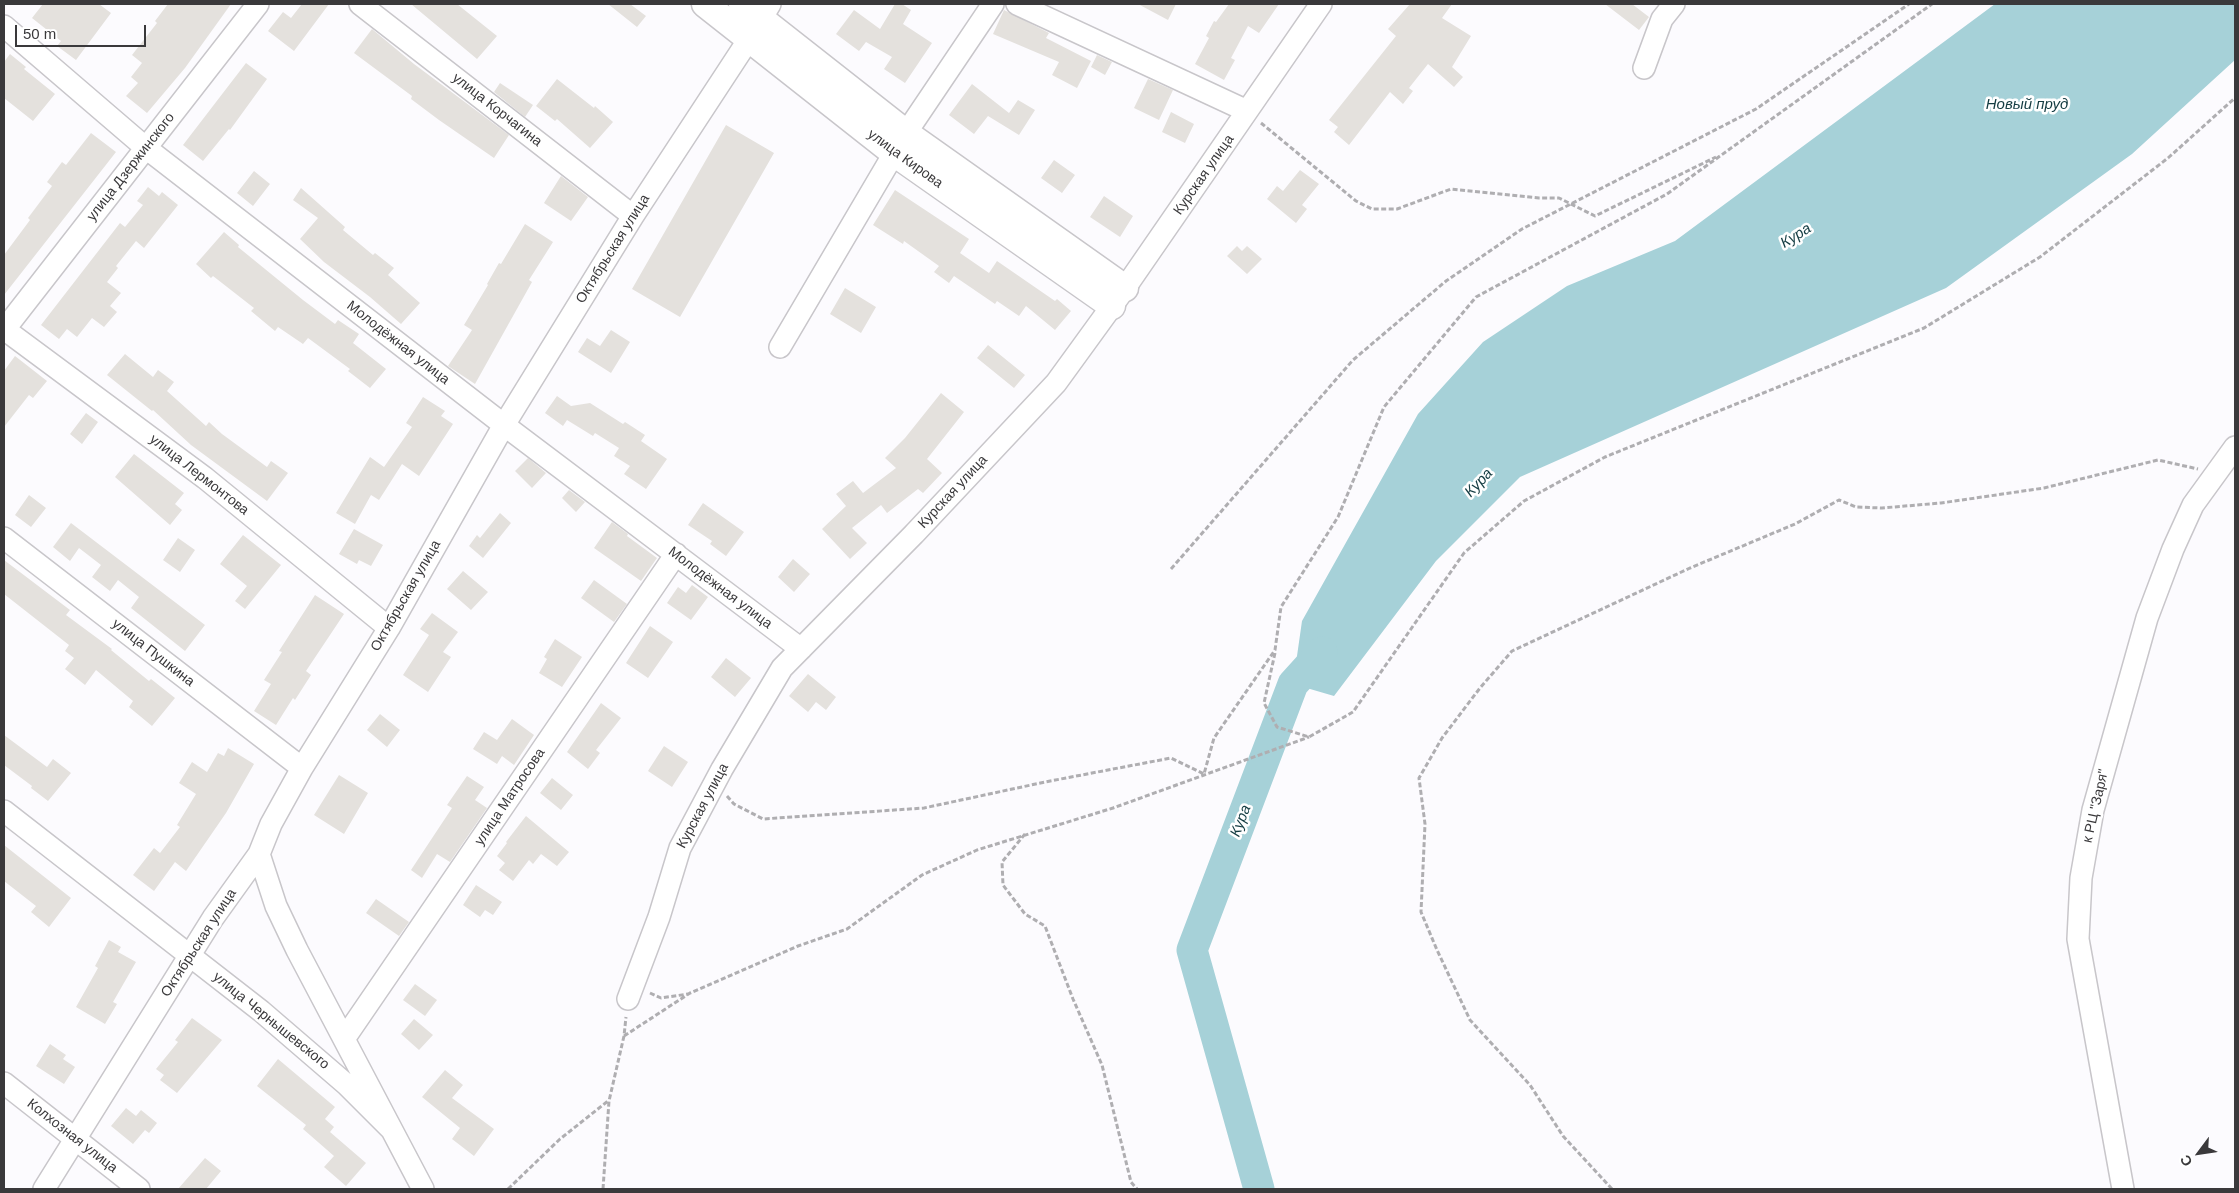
<!DOCTYPE html>
<meta charset="utf-8">
<style>
body{margin:0}
#map{position:relative;width:2239px;height:1193px;overflow:hidden;background:#fcfbfe;font-family:Arial,sans-serif}
canvas{display:block}
.frame{position:absolute;inset:0;border:5px solid #3a393b;pointer-events:none}
.north{position:absolute;left:2174px;top:1128px;width:50px;height:50px;-webkit-text-stroke:4px #fff;paint-order:stroke;rotate:239deg;font-size:14px;font-weight:700;line-height:20px;text-align:center;color:#3a393b}
.north::after{content:'';display:block;margin:auto;width:18px;height:22px;background:#3a393b;clip-path:polygon(50% 0,100% 100%,50% 72%,0 100%)}
.scale{position:absolute;left:15px;top:25px;width:131px;height:22px;box-sizing:border-box;border:2px solid #3a393b;border-top:0;padding-left:6px;font-size:15px;line-height:18px;white-space:nowrap;color:#3a393b;-webkit-text-stroke:4px #fff;paint-order:stroke}
</style>
<div id="map">
<canvas width="2239" height="1193"></canvas>
<div class="frame"></div>
<div class="north">С</div>
<div class="scale">50 m</div>
</div>
<script>
const c = document.querySelector('canvas').getContext('2d');
c.lineJoin = 'round';
function fill(path, color) { c.fillStyle = color; c.fill(path, 'evenodd'); }
function stroke(path, color, width, dash) { c.strokeStyle = color; c.lineWidth = width; c.lineCap = dash ? 'butt' : 'round'; c.setLineDash(dash || []); c.stroke(path); }
function label(font, color, halo, rows, align = 'center') {
  c.font = font + ' Arial,sans-serif'; c.lineWidth = 5; c.setLineDash([]); c.textBaseline = 'middle'; c.strokeStyle = halo; c.fillStyle = color; for (const [text, x, y, turn = 0] of rows) {
    c.save(); c.translate(x, y); c.rotate((+turn || 0) * Math.PI / 180); c.textAlign = isNaN(turn) ? turn : align; if (halo) c.strokeText(text, 0, 0); c.fillText(text, 0, 0); c.restore();
  }
}
fill(new Path2D(`
 M1995 4H2235V60L2132 154 1946 288 1520 477 1436 561 1334 696 1293 684 1302 621 1418 414 1483 342 1567 286 1675 241Z`), '#a6d1d8');
stroke(new Path2D(`
 M1259 1189 1192 950 1293 684 1322 652`), '#a6d1d8', 31);
fill(new Path2D(`
 M43 4H99L111 13 76 60 57 46 61 41 32 18Z
 M168 4H231L185 68 147 113 126 96 138 83 131 77 142 63 132 55 157 23 155 21Z
 M302 4H329L294 51 268 31 283 12 291 18Z
 M411 4H457L497 36 477 59Z
 M608 4H630L646 16 637 27Z
 M895 4H902L911 10 903 24 932 43 905 83 884 69 892 57 866 42 859 51 836 34 854 10 880 29Z
 M1138 4H1176L1168 20Z
 M1229 4H1279L1259 33 1248 26 1231 58 1235 60 1224 80 1195 64 1209 38 1206 36 1214 21 1216 22Z
 M1410 4H1452L1442 18 1471 36 1452 67 1463 77 1454 87 1428 64 1409 88 1413 91 1403 104 1390 92 1349 145 1334 132 1338 127 1329 120 1396 36 1388 29Z
 M1605 4H1632L1649 17 1639 30Z
 M1004 10 1049 33 1046 38 1091 61 1077 88 1052 75 1059 62 993 34Z
 M372 29 414 64 509 135 494 158 439 120 411 99 412 96 354 53Z
 M10 54 26 67 24 69 55 94 33 121 4 98V62Z
 M1097 55 1112 62 1105 75 1091 67Z
 M246 63 267 79 230 130 229 129 203 161 183 145Z
 M557 79 594 108 595 106 613 122 590 148 557 119 555 121 536 106Z
 M1148 79 1173 90 1159 120 1134 108Z
 M500 83 533 105 525 117 494 92Z
 M972 84 1009 113 1018 100 1035 110 1019 135 988 116 974 134 949 115Z
 M1171 112 1194 124 1185 143 1162 132Z
 M726 125 774 153 680 317 632 289Z
 M91 133 116 152 4 295V255L30 220 28 218 52 186 47 182 62 162 66 165Z
 M1054 160 1075 175 1062 193 1041 178Z
 M1300 170 1319 184 1302 205 1307 209 1296 223 1267 199 1277 186 1283 191Z
 M254 171 270 184 253 206 237 193Z
 M561 176 588 197 571 221 544 203Z
 M148 187 159 196 162 192 178 205 144 248 136 241 116 266 118 268 107 282 121 293 110 306 117 312 104 327 92 318 77 337 67 329 59 339 41 325 120 223 125 227 143 205 137 201Z
 M301 188 345 227 343 230 373 255 375 253 394 268 388 275 420 303 401 324 370 297 324 262 300 239 318 218 293 200Z
 M895 190 969 239 960 253 989 273 997 261 1055 301 1057 299 1071 311 1055 330 1026 306 1019 316 997 301 995 304 954 276 949 283 934 272 939 266 904 241 903 244 873 225Z
 M1104 196 1133 216 1120 237 1090 217Z
 M525 224 553 242 529 280 532 282 475 384 448 366 472 330 464 325 488 285 487 284 499 263 501 264Z
 M224 232 239 245 238 247 303 300 335 324 338 320 359 334 353 343 386 369 370 388 348 371 350 369 308 338 303 344 278 327 275 331 251 311 254 308 213 276 211 278 196 264Z
 M1237 246 1242 251 1247 246 1262 259 1247 274 1227 256Z
 M845 288 876 307 861 333 830 314Z
 M611 330 630 342 611 373 578 352 587 338 600 346Z
 M988 345 1025 375 1014 388 977 358Z
 M125 354 153 377 158 370 174 382 167 391 206 426 209 422 222 434 267 467 271 461 288 473 267 501 191 445 153 410 152 411 107 375Z
 M15 356 47 381 33 398 29 395 4 427V371Z
 M941 393 964 412 927 459 942 473 923 493 918 489 887 513 881 505 852 528 867 543 850 559 822 529 846 506 836 494 853 481 863 493 896 468 885 458 905 438Z
 M557 396 571 406 590 403 623 424 625 422 645 435 641 441 667 459 646 489 624 474 630 466 614 456 619 448 595 433 593 436 567 420 563 426 545 413Z
 M423 397 445 411 441 416 453 424 419 476 402 464 379 500 371 495 355 524 336 513 370 457 384 467 412 427 406 423Z
 M86 413 98 422 82 444 70 434Z
 M134 454 184 493 175 504 182 510 170 525 115 477Z
 M528 458 546 473 532 488 515 471Z
 M569 490 585 502 576 512 562 498Z
 M29 495 46 508 31 527 15 515Z
 M703 503 744 532 726 556 710 544 712 541 688 525Z
 M500 513 511 523 483 558 469 546 477 535 480 538Z
 M612 522 628 534 627 536 657 558 641 581 594 548Z
 M71 523 205 625 185 651 131 608 139 597 118 580 110 591 92 577 101 565 79 548 70 561 53 547Z
 M354 529 383 545 371 566 359 560 357 564 339 554Z
 M243 535 281 565 245 609 235 601 247 586 220 564Z
 M178 538 195 550 180 572 163 560Z
 M793 559 810 574 794 592 778 577Z
 M4 560 70 610 66 615 112 649 111 650 149 681 151 679 175 698 152 726 129 707 133 701 96 670 85 685 65 669 74 658 65 651 69 645 4 594Z
 M463 571 488 592 471 610 447 589Z
 M594 580 627 604 614 622 581 598Z
 M692 585 708 597 691 620 667 603 678 587 686 593Z
 M315 595 344 614 306 671 311 675 295 700 293 698 276 725 254 711 271 684 264 680 282 652 279 651Z
 M432 613 458 632 443 652 451 657 428 692 403 675 429 635 420 629Z
 M650 626 673 642 648 678 626 663Z
 M555 639 582 657 562 687 539 673 547 659 544 657Z
 M726 658 751 678 735 697 711 677Z
 M808 674 836 697 826 710 816 702 808 712 789 696Z
 M601 703 621 718 596 750 600 753 588 769 567 752Z
 M380 714 400 730 387 747 367 730Z
 M512 719 534 735 514 765 502 756 497 764 473 749 484 732 497 740Z
 M4 735 47 767 53 759 71 773 48 801 31 788 32 786 4 765Z
 M664 746 688 762 672 787 648 771Z
 M228 748 254 764 226 813 186 871 175 862 154 891 133 875 154 848 160 853 180 827 177 825 196 794 179 783 192 762 207 772 218 753 224 756Z
 M339 775 368 793 344 834 314 815Z
 M467 776 484 787 475 800 487 808 450 862 437 854 422 878 411 870 452 808 447 805Z
 M552 778 573 795 561 810 540 793Z
 M526 816 569 852 557 866 541 854 533 864 529 860 513 881 499 870 505 863 497 856 507 843 506 842Z
 M4 845 71 898 49 927 31 912 36 906 4 881Z
 M476 885 502 902 493 915 485 910 480 917 463 905Z
 M376 899 409 922 399 936 366 913Z
 M109 940 121 947 118 952 136 962 113 1002 117 1004 105 1024 76 1007 98 968 95 966Z
 M415 984 437 1000 425 1016 403 1000Z
 M192 1018 222 1040 177 1093 160 1080 164 1075 156 1069 178 1042 175 1040Z
 M414 1019 433 1035 419 1050 401 1034Z
 M50 1044 66 1055 63 1059 75 1067 64 1084 36 1066Z
 M278 1059 335 1107 325 1119 334 1127 330 1132 366 1163 346 1186 324 1167 334 1156 303 1129 306 1125 257 1086Z
 M445 1070 463 1085 452 1098 494 1129 474 1156 452 1139 460 1128 422 1097Z
 M126 1108 136 1116 141 1110 157 1123 149 1133 145 1130 133 1144 111 1126Z
 M205 1158 221 1171 206 1189H178Z`), '#e4e1dd');
const minor = new Path2D(`
 M360 4 633 216
 M1017 4 1247 111
 M4 26 146 148 504 425 801 649
 M1644 68 1662 19 1674 4
 M4 329 205 478 389 628
 M4 330 258 4
 M780 347 906 133 993 4
 M4 538 302 768
 M4 811 261 1011 347 1085 390 1128
 M259 854 276 906 297 950 423 1189
 M628 999 659 917 680 848 722 769 782 668 914 534 1056 383 1125 288 1321 4
 M344 1039 676 554
 M4 1083 139 1189
 M44 1189 213 918 259 854 271 824 302 768 389 628 504 425 633 216 749 39 770 4
 M2123 1189 2078 939 2081 878 2093 810 2147 618 2173 549 2193 505 2235 447`);
const tertiary = new Path2D(`
 M705 4 894 153 1112 306
 M742 4 906 133 1125 288`);
stroke(minor, '#c8c6ca', 24);
stroke(tertiary, '#c8c6ca', 29);
stroke(new Path2D(`
 M1261 123 1356 201 1372 209H1397L1451 189 1539 198H1559L1595 216 1716 157
 M1171 569 1353 360 1446 281 1522 229 1756 109 1909 4
 M1275 653 1264 703 1277 727 1309 737 1353 712 1464 553 1524 501 1605 457 1924 328 2040 257 2168 158 2235 98
 M727 796 734 804 763 819 924 808 1045 782 1171 758 1204 774 1214 738 1275 650 1281 607 1338 517 1384 407 1476 297 1667 194 1932 4
 M1025 834 1002 862 1003 885 1025 914 1045 926 1073 999 1102 1065 1131 1182 1137 1189
 M650 993 661 998 688 994
 M624 1036 690 993 798 946 847 929 922 875 977 850 1113 808 1309 737
 M508 1189 560 1139 608 1101
 M603 1189 609 1101 624 1036 626 1017
 M1612 1189 1563 1136 1530 1085 1470 1020 1437 950 1421 912 1425 824 1419 778 1442 738 1480 688 1512 651 1690 568 1795 524 1839 500 1856 507 1882 508 1941 503 2044 488 2158 460 2198 469`), '#afaeb1', 3, [5, 2.5]);
stroke(minor, '#fff', 21);
stroke(tertiary, '#fff', 26);
label('14px', '#3a393b', '#fff', [
 ["улица Корчагина",497,110,38],
 ["улица Кирова",905,159,36],
 ["улица Дзержинского",131,167,-52],
 ["Курская улица",1204,175,-55],
 ["Октябрьская улица",613,249,-58],
 ["Молодёжная улица",398,343,38],
 ["улица Лермонтова",199,475,38],
 ["Курская улица",953,492,-47],
 ["Молодёжная улица",720,588,37],
 ["Октябрьская улица",406,596,-60],
 ["улица Пушкина",153,653,38],
 ["улица Матросова",510,797,-56],
 ["Курская улица",703,806,-62],
 ["к РЦ \"Заря\"",2096,806,-77],
 ["Октябрьская улица",199,943,-57],
 ["улица Чернышевского",271,1021,39],
 ["Колхозная улица",72,1136,38]
]);
label('italic 15px', '#143c42', '#fff', [
 ["Новый пруд",2027,105],
 ["Кура",1796,236,-32],
 ["Кура",1479,483,-47],
 ["Кура",1241,821,-69]
]);
</script>
